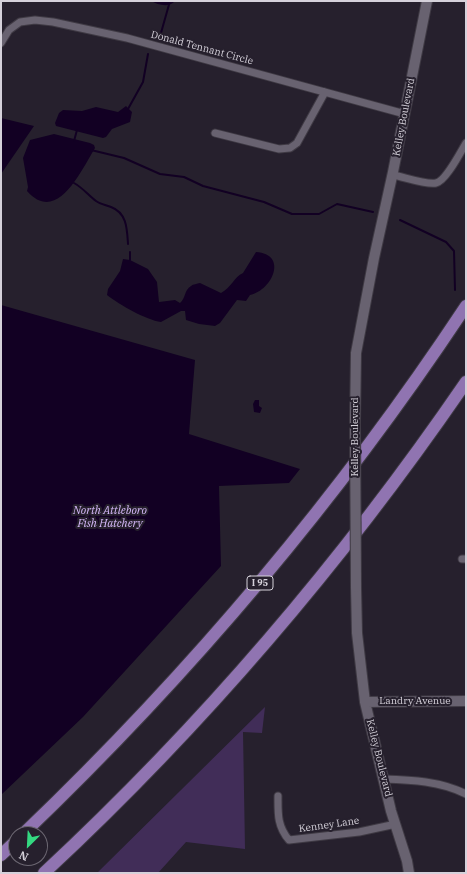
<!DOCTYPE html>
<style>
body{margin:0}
#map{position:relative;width:467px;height:874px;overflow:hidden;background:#26202d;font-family:"IBM Plex Serif",serif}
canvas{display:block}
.frame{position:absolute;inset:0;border:2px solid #d5d1da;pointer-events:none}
.north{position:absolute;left:8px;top:826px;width:40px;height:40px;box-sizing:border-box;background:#26202d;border:1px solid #6c6772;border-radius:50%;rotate:204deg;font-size:11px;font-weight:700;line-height:16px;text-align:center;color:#d5d1da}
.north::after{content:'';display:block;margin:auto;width:14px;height:18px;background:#34d881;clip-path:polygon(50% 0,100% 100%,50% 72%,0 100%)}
</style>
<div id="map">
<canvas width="467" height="874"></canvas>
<div class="frame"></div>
<div class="north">N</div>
</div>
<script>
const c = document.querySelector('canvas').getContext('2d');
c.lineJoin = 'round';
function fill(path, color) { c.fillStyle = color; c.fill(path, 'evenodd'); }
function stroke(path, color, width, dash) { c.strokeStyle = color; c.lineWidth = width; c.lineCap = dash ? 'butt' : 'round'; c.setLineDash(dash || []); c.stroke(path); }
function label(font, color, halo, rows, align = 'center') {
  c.font = font + ' "IBM Plex Serif",serif'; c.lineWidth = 4; c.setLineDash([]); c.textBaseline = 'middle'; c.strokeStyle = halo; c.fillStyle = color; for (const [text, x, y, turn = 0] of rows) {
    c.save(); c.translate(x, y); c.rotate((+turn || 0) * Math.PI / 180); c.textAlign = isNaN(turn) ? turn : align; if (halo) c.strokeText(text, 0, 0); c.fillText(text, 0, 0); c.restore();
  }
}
fill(new Path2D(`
 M265 707 262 733 243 732 245 849 186 842 158 873H97Z`), '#412d58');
fill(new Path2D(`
 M151 1H175C169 8 158 5 151 1Z
 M126 106 132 112 130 122 112 129 106 137 103 138 56 126 55 123 59 113 63 110 82 111 96 107 118 112Z
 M1 118 34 126 1 174Z
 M54 134 90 143 94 145 95 148C81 171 57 225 27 191L28 187 23 158 30 140Z
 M256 252C288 254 273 290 250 295L246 301 237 300 220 323 215 326 199 324 186 320 185 311H181L161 322C146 320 120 305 107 295L108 289 120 271 123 259 130 260 148 269 157 282 159 302 175 300 180 303C186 298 184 290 191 286 193 284 197 284 200 283L221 293C231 288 234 277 243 273Z
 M1 305 195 360 189 434 300 469 289 483 219 486 221 566 83 717 1 795Z
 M255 400H259V406L262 408 260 413 254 412 253 404Z`), '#120023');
stroke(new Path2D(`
 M159 40 170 1
 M128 109 143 82 148 54
 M74 141 77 130
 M91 150 124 158 160 174 184 177 203 186 264 202 292 214H319L337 204 373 212
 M74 183C83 188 88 195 96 201 100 204 106 205 111 207 127 213 127 229 128 244
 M400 220 446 242 454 251 455 290
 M130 252V260`), '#120023', 2);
const street = new Path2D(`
 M1 43 9 30 20 22 35 20 53 22 127 38 405 114
 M215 133 279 149 290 148 297 143 325 92
 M393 175C404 177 426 185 436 183 446 181 461 151 466 143
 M462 559H466
 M383 779C412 780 440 781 466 794
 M278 796C278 813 277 826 289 840L359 832 396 824`);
const secondary = new Path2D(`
 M355 423 356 353 374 258 393 172 427 1
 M356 587 357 633 365 702 391 811 407 861 409 873
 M365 702 466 701`);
const highway = new Path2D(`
 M23 834C190 674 339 498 466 306
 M1 855 16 841
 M44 873C202 726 344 560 466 382`);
stroke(street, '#3f3a44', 9);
stroke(secondary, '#3f3a44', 12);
stroke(highway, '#3f3a44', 14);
stroke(street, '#686270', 7);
stroke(secondary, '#686270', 10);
stroke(highway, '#9074b1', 12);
const secondaryBridge = new Path2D(`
 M355 423 356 587`);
stroke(secondaryBridge, '#3f3a44', 12, []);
stroke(secondaryBridge, '#686270', 10);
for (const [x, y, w] of [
 [260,583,26]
]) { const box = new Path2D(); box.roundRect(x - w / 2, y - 7, w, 14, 3); c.fillStyle = '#26202d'; c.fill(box); stroke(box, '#d5d1da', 1); }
label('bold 9px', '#d5d1da', null, [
 ["I 95",260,583]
]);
label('10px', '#d5d1da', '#26202d', [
 ["Donald Tennant Circle",202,48,15],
 ["Kelley Boulevard",404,117,-79],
 ["Kelley Boulevard",355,437,-90],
 ["Landry Avenue",415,701],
 ["Kelley Boulevard",379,758,76],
 ["Kenney Lane",329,825,-8]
]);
label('italic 11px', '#d6b9fa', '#26202d', [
 ["North Attleboro",110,511],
 ["Fish Hatchery",110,524]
]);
</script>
